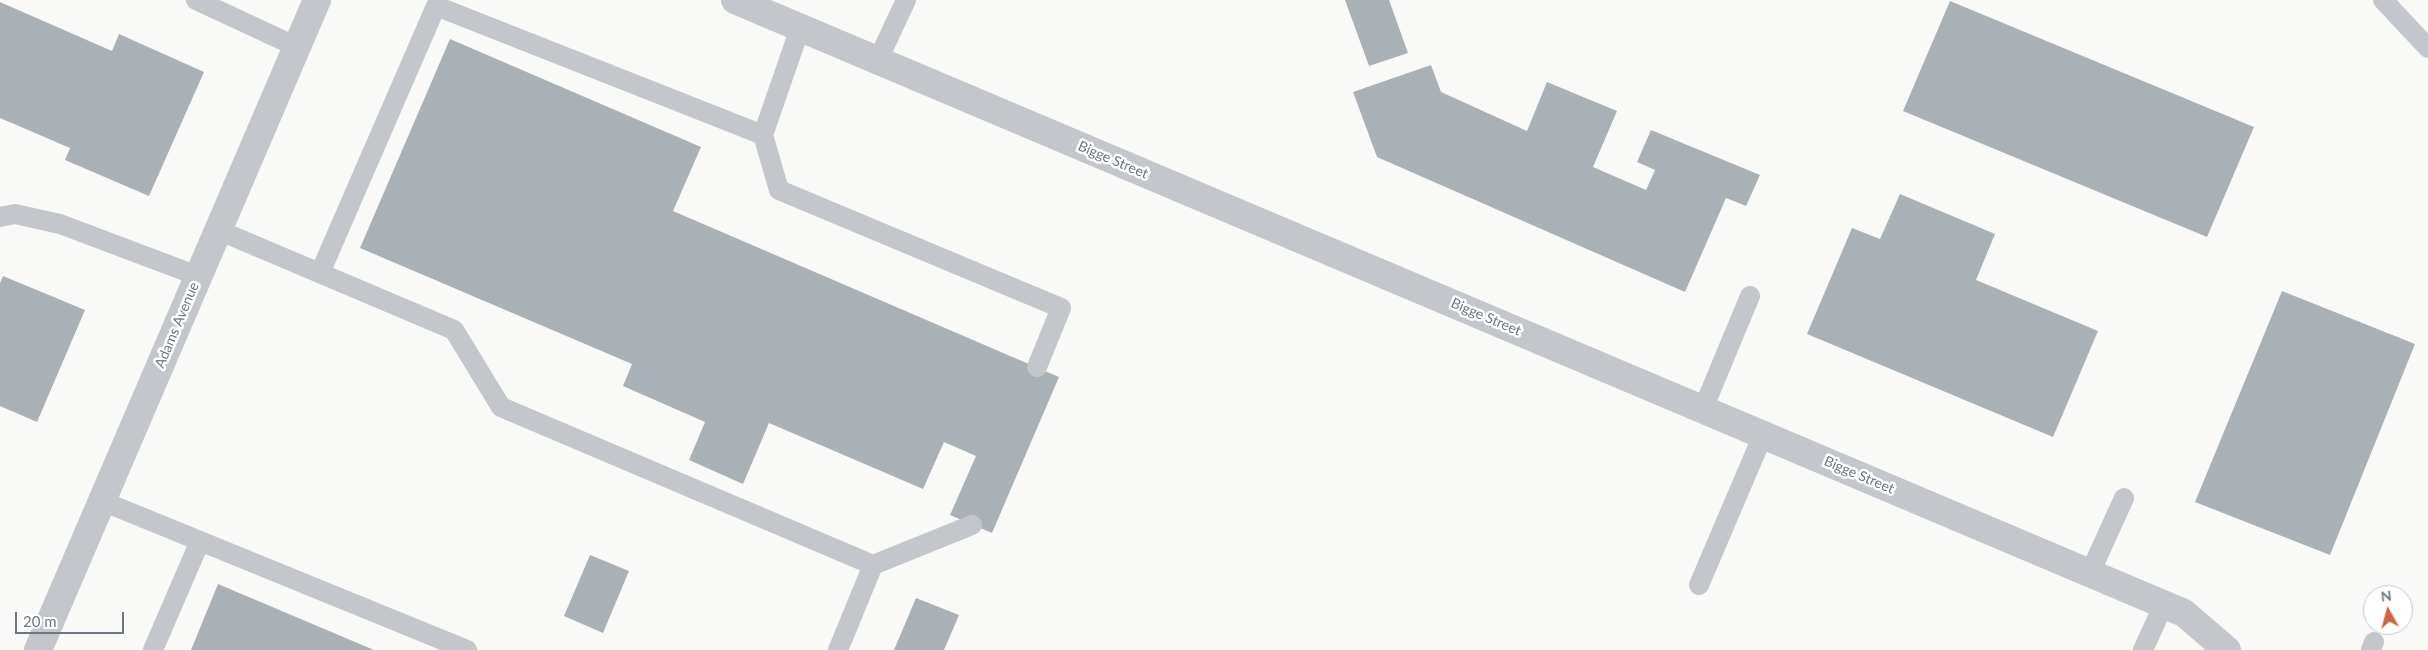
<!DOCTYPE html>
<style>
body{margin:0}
#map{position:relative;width:2428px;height:650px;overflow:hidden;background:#f9f9f7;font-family:Lato,sans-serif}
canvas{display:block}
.north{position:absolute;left:2363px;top:585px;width:50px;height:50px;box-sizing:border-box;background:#fff;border:1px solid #c4c9ce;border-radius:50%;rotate:353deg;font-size:14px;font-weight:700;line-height:20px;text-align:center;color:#6b7884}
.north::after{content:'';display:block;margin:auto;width:18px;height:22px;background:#cf6640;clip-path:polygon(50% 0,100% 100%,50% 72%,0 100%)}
.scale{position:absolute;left:15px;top:612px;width:109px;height:22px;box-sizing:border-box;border:2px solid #6b7884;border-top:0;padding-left:6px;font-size:15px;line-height:18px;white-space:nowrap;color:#6b7884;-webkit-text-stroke:4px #fff;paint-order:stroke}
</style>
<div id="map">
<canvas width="2428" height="650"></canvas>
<div class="north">N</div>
<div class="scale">20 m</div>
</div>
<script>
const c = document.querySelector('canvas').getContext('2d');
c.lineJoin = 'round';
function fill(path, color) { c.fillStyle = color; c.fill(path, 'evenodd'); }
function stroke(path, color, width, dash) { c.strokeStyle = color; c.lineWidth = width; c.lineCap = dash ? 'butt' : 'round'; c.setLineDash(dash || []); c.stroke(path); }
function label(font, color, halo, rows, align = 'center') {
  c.font = font + ' Lato,sans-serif'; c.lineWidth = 5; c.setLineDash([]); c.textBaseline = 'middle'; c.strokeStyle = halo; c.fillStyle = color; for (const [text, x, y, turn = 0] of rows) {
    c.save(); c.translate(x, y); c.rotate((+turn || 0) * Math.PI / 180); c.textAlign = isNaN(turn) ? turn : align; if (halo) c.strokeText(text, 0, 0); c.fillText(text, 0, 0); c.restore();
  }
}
fill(new Path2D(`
 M1345 0H1389L1408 53 1369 66Z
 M1950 1 2254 127 2207 237 1903 111Z
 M0 2 112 51 119 34 204 72 149 196 65 160 70 148 0 118Z
 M450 39 701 147 673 211 1059 377 992 533 950 515 976 456 944 442 923 489 769 423 743 484 689 460 705 422 623 386 632 364 360 248Z
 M1431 65 1441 92 1527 131 1547 82 1617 111 1593 167 1646 190 1655 170 1637 162 1651 130 1760 175 1746 206 1726 198 1685 292 1377 157 1353 92Z
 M1900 194 1995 234 1976 280 2098 331 2053 437 1807 334 1852 228 1880 239Z
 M3 276 85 310 37 422 0 406V283Z
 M2282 291 2415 344 2330 555 2195 502Z
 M590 555 629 571 603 633 564 616Z
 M218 584 374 650H191Z
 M916 598 959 615 944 650H894Z`), '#aab1b6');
stroke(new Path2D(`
 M196 0 297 47
 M2383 0 2428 48
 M878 60 906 0
 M763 135 800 28
 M0 217 15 214 60 224 198 276
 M218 230 454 330 501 407 873 565 838 650
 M320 273 436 6 763 135 779 190 1061 308 1037 367
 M1703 409 1750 296
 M102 501 467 650
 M873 565 972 525
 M2090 573 2124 498
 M1699 585 1763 435
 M153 650 200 541
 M2143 650 2164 604
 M2371 650 2374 642`), '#c3c6ca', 20);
stroke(new Path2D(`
 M735 0 2184 613 2227 650
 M38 650 317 0`), '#c3c6ca', 28);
label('14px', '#6b7884', '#fff', [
 ["Bigge Street",1113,160,23],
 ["Bigge Street",1486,317,23],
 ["Adams Avenue",177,325,-67],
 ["Bigge Street",1859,475,23]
]);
</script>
